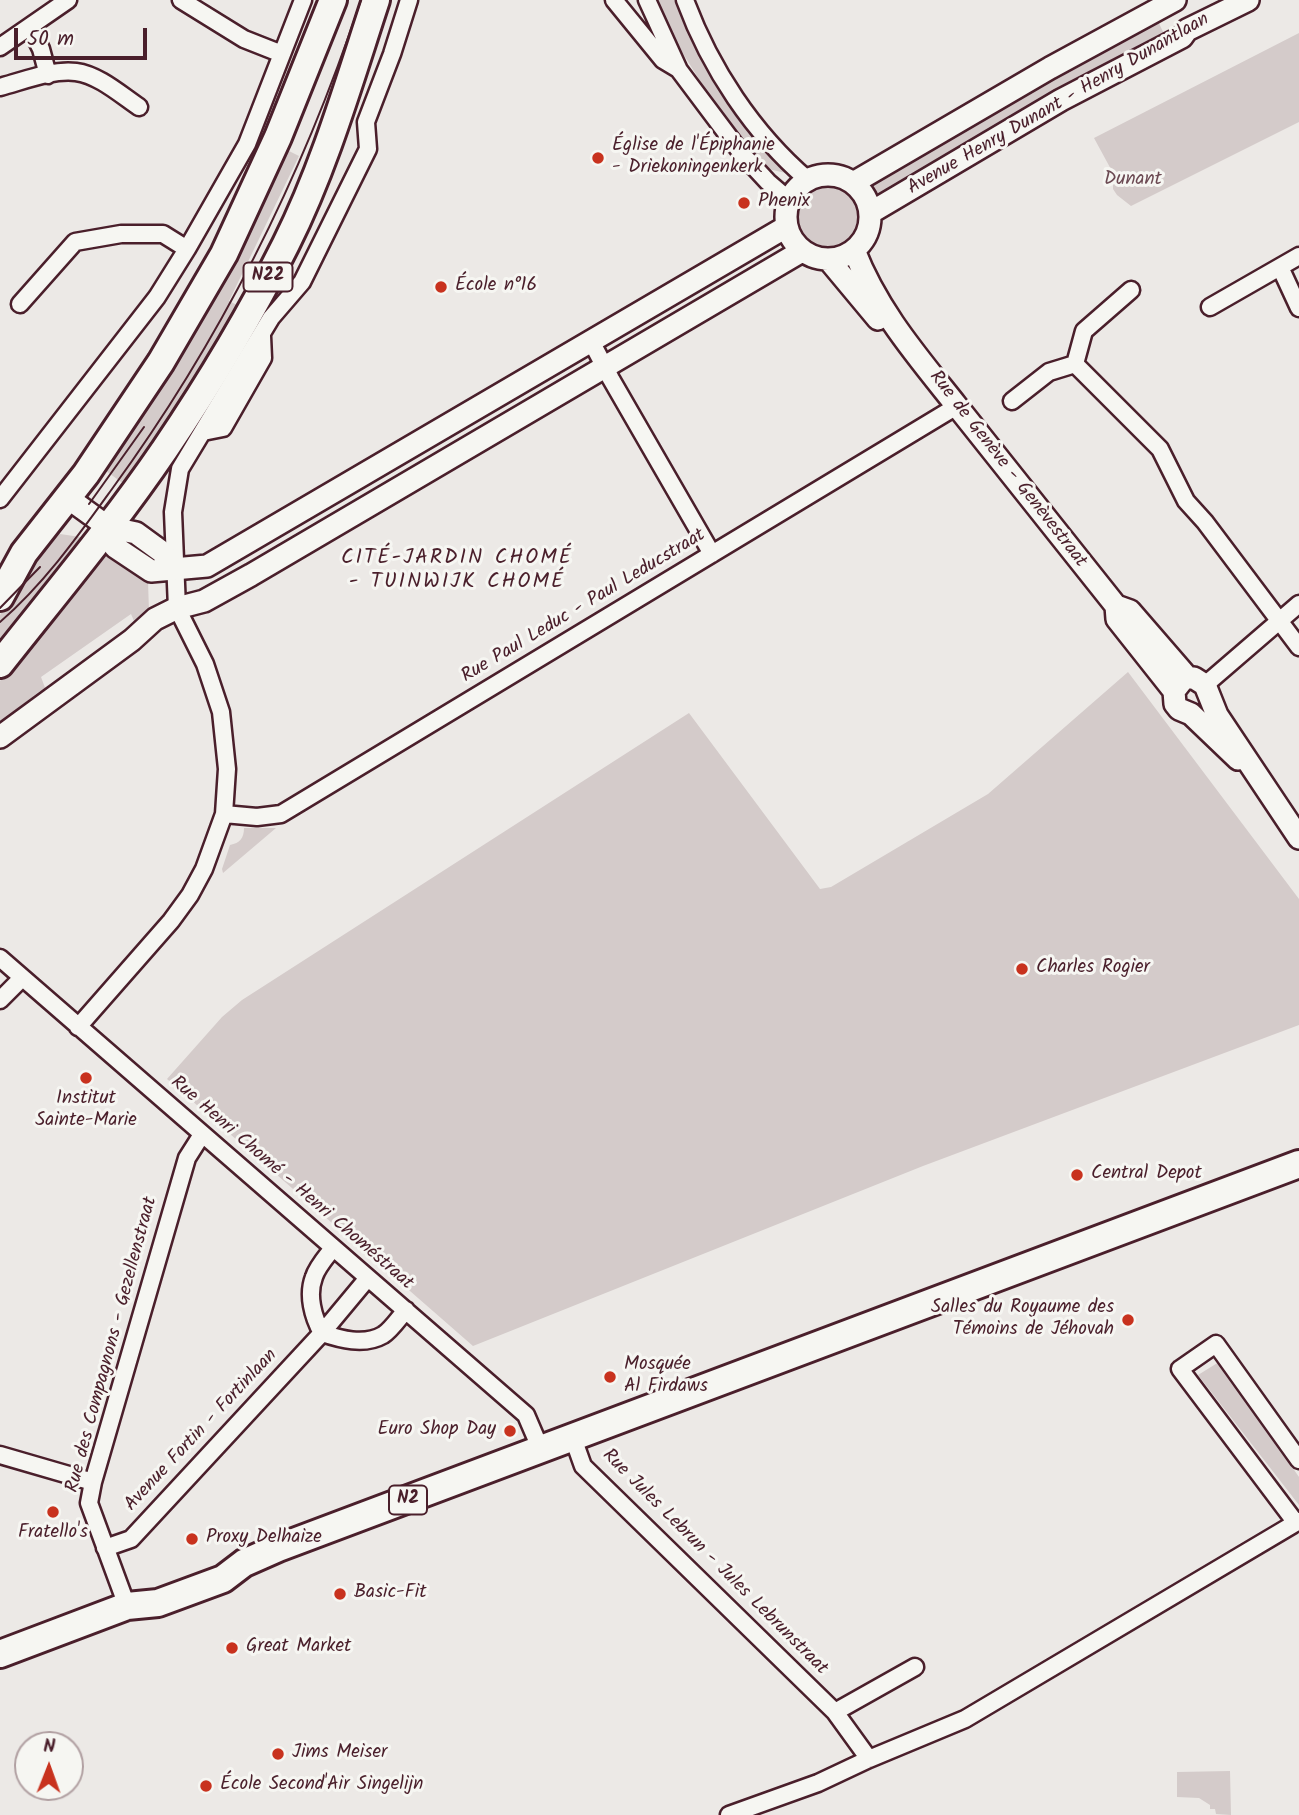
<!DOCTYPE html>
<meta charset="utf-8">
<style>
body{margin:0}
#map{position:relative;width:1299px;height:1815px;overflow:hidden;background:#ece9e6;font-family:Kalam,sans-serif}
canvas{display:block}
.north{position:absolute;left:14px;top:1731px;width:70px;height:70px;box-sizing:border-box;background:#f6f6f2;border:2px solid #b1a0a2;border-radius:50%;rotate:1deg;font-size:19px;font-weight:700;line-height:28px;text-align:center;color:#4a1f2b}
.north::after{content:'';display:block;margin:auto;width:24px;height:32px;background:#c8321e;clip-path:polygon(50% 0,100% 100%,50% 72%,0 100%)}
.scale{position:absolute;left:14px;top:28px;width:133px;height:32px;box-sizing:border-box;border:4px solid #4a1f2b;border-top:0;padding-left:9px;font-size:21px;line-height:24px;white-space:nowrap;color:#4a1f2b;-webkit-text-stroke:5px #f6f6f2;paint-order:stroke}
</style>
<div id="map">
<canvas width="1299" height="1815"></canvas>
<div class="north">N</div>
<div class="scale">50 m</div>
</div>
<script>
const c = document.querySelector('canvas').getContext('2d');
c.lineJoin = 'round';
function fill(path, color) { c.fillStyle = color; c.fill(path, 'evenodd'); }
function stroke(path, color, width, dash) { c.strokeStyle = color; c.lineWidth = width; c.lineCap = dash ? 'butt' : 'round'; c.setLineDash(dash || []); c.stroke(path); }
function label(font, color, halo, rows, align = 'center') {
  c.font = font + ' Kalam,sans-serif'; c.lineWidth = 6; c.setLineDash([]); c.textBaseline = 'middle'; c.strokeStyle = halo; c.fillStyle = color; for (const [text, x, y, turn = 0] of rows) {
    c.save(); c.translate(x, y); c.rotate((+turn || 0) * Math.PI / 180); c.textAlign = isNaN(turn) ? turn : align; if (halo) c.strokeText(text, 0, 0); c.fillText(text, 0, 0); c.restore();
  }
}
fill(new Path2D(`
 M657 0H674C689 33 705 65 724 96 742 125 766 150 790 174L764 168 722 116 677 44Z
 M1156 17 1165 36 879 196 868 179Z
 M1299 33V122L1131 206 1117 195 1113 189V173L1094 138Z
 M283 148 299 156 229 301 241 307 128 487 102 468Z
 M796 218a33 33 0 1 1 66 0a33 33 0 1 1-66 0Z
 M60 534 87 538 0 645V615L29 562 50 538Z
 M106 552 148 581 149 612 137 628 131 614 41 677 47 693 43 695 40 691 0 722V681Z
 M1128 672 1299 899V1025L923 1166 473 1346 167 1079 222 1017 242 1000 689 713 820 889 831 887 988 794Z
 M244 828H276L223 873 222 869 230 845C240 843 244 838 244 828Z
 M1219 1362 1299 1477V1505L1198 1375Z
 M1230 1771 1231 1815 1216 1814 1215 1809H1210V1805L1199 1798 1177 1797V1772Z`), '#d4cbca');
const minor = new Path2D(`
 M181 0 244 39 282 54
 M614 0 663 60 678 69
 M647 0 679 70 742 154 768 182 789 200
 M685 0C710 68 753 133 808 180
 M30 27 41 49 48 75
 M0 47 68 0
 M0 87C23 81 52 69 76 72 99 75 121 95 139 107
 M1280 267 1299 308
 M20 304 75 242 121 234H163L187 249
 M1210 307 1299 256
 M591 341 611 379 712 554
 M1075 364 1160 449 1186 501 1205 522 1299 647
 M1075 364 1084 331 1131 290
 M1012 401 1049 372 1075 364
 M203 432 223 428 263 358 262 336
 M0 499 157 297 187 249 247 144 303 0
 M1205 685 1299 604
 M224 814 257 817 281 814 957 406
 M0 958 526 1415 541 1450
 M0 1000 22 978
 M78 1027 171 921 190 895 204 869 224 814 227 769 221 712 205 664 177 608 173 512 180 469 271 318 302 282 368 149 366 122 392 54 409 0
 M333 1248C327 1256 317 1267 314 1277 307 1295 313 1317 322 1333 340 1339 364 1346 383 1335 391 1330 399 1318 406 1310
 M573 1438 583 1466 835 1712 869 1759
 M0 1455 93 1482
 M1296 1523 1180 1369 1216 1344 1299 1460
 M105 1548 131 1539 322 1333 367 1279
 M127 1606 89 1503 93 1482 187 1158 201 1136
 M835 1712 915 1667
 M729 1815 818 1783 869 1759 965 1719 1299 1521`);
const tertiary = new Path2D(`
 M786 217a42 42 0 1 1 84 0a42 42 0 1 1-84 0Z
 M853 183 1050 68 1175 0
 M870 213 1061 100 1182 37 1187 30 1248 0
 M854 250C877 310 917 356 956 405 1009 472 1062 539 1116 606L1117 619 1174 691
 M828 259 878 319
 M68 498 108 527 136 533 162 552 175 569
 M108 527 115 547 151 571 207 566 786 227
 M1116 606 1130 611 1188 678H1194L1205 685 1217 715 1299 838
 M1182 681 1174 691 1175 704 1179 709 1191 714 1238 759
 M0 737 132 640 155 619 177 608 204 601 251 575 802 251`);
const primary = new Path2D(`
 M0 597 24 553 86 474 161 362 224 254 278 137 333 0
 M0 664C56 593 114 524 165 449 209 384 251 314 286 244 325 166 349 82 376 0
 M0 1654 127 1606 158 1603 223 1579 244 1563 278 1548 1299 1164`);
stroke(minor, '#4a1f2b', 21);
stroke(tertiary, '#4a1f2b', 26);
stroke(primary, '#4a1f2b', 32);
stroke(minor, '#f6f6f2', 16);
stroke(tertiary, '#f6f6f2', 21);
stroke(primary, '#f6f6f2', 26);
stroke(new Path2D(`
 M89 504 144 427
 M0 608 40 567
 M0 622C44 584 78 536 112 489 221 340 303 175 361 0`), '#4a1f2b', 2);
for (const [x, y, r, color] of [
 [598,158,7,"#c8321e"],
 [744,203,7,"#c8321e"],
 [441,287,7,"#c8321e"],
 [1022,969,7,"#c8321e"],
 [86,1078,7,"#c8321e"],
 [1077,1175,7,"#c8321e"],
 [1128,1320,7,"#c8321e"],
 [610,1377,7,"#c8321e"],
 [510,1431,7,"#c8321e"],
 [53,1512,7,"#c8321e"],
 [192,1539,7,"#c8321e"],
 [340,1594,7,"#c8321e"],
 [232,1648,7,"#c8321e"],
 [278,1754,7,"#c8321e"],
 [206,1786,7,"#c8321e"]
]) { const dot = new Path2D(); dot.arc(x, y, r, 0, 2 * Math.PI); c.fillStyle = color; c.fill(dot); stroke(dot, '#f6f6f2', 2.5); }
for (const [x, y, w] of [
 [268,277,49],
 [408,1500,38]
]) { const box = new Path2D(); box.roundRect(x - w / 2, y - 14.5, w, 29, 5); c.fillStyle = '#f6f6f2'; c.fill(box); stroke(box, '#4a1f2b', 2); }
label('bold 18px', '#4a1f2b', null, [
 ["N22",268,277],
 ["N2",408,1500]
]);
label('19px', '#4a1f2b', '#f6f6f2', [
 ["Avenue Henry Dunant - Henry Dunantlaan",1059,105,-30],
 ["Rue de Genève - Genèvestraat",1007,470,52],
 ["Rue Paul Leduc - Paul Leducstraat",584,607,-31],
 ["Rue Henri Chomé - Henri Choméstraat",291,1184,41],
 ["Rue des Compagnons - Gezellenstraat",113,1345,-75],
 ["Avenue Fortin - Fortinlaan",202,1431,-47],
 ["Rue Jules Lebrun - Jules Lebrunstraat",714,1563,45]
]);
label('19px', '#4a1f2b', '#f6f6f2', [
 ["Église de l'Épiphanie",612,147],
 ["- Driekoningenkerk",612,169],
 ["Phenix",758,203],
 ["École n°16",455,287],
 ["Charles Rogier",1036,969],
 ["Institut",86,1100,"center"],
 ["Sainte-Marie",86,1122,"center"],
 ["Central Depot",1091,1175],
 ["Salles du Royaume des",1114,1309,"right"],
 ["Témoins de Jéhovah",1114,1331,"right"],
 ["Mosquée",624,1366],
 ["Al Firdaws",624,1388],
 ["Euro Shop Day",496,1431,"right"],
 ["Fratello's",53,1534,"center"],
 ["Proxy Delhaize",206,1539],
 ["Basic-Fit",354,1594],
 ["Great Market",246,1648],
 ["Jims Meiser",292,1754],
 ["École Second'Air Singelijn",220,1786]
], 'left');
label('19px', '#6c4a53', '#f6f6f2', [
 ["Dunant",1133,181]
]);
c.letterSpacing = '2px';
label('21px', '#4a1f2b', '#f6f6f2', [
 ["CITÉ-JARDIN CHOMÉ",457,559],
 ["- TUINWIJK CHOMÉ",457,583]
]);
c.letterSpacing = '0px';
</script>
